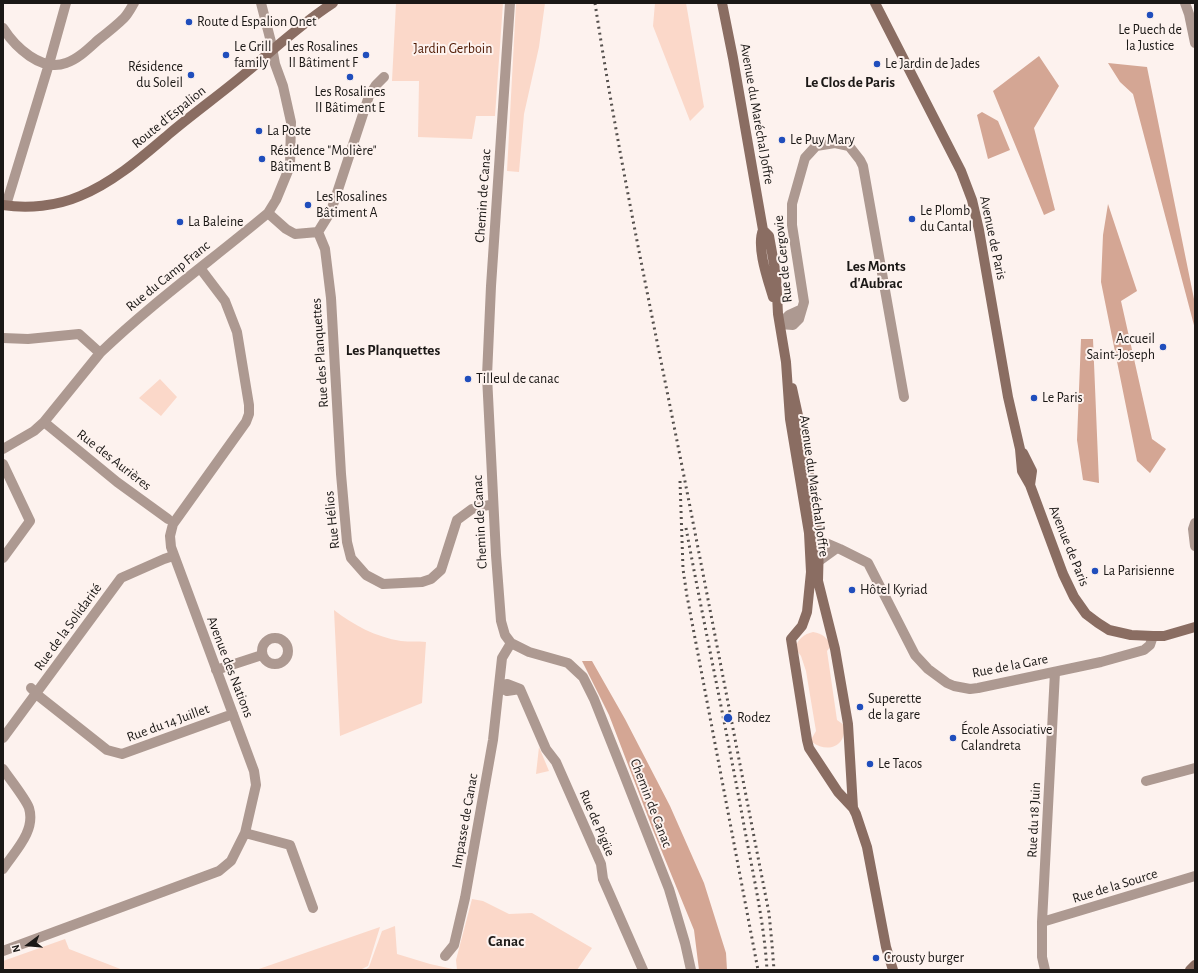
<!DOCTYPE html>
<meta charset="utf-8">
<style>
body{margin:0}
#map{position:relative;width:1198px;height:973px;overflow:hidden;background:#fdf2ee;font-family:"Alegreya Sans",sans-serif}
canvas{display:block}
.frame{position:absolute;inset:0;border:4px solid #1b1816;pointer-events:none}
.north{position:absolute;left:8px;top:925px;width:40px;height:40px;-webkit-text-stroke:3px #fdf2ee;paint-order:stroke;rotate:254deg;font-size:11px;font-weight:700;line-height:16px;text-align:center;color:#1b1816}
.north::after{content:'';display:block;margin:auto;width:14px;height:18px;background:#1b1816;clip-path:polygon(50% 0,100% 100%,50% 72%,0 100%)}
</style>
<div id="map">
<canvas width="1198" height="973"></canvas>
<div class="frame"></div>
<div class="north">N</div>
</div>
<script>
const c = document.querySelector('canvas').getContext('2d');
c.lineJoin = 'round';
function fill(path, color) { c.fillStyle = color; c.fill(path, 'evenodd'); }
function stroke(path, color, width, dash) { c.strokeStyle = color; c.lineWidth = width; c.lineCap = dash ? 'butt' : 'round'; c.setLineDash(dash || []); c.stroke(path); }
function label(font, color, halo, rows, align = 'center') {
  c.font = font + ' "Alegreya Sans",sans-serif'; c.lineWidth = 4; c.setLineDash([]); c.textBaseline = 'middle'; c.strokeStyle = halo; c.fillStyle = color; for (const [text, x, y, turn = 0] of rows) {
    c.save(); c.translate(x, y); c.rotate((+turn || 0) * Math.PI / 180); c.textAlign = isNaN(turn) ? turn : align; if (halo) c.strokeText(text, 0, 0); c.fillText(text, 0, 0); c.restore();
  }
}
fill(new Path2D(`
 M396 3H503L495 116H476L472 139 418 137 419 81H392Z
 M516 3H545L539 47 524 114 519 172 507 171Z
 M655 3H686L704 107 690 121 653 26Z
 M160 379 177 397 161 416 139 398Z
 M334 610C353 625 376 637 401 641 409 642 418 641 426 642L422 703 340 736Z
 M813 632C823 634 827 637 831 646L827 651 837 720 844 725C847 746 828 754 812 742V738L816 731 806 671 801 656 795 648C798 639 804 634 813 632Z
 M539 747 549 771 536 774Z
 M472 899 483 901 509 914 532 913 592 948 577 970H365L369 967 382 931 395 926 397 954 430 964 457 970 456 960Z
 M380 927 368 966 360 970H256Z
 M65 939 69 949 123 970H3V961Z`), '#fbd8c9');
fill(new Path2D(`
 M1039 56 1059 86 1034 128 1055 210 1044 215 993 91Z
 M1108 63 1147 67 1195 304V329L1133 94 1120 82Z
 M982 112 998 121 1010 150 988 159 977 115Z
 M1108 204 1137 291 1121 301 1152 439 1166 449 1150 473 1137 461 1101 282 1103 235Z
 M1081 339H1093L1099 483 1083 480 1077 440Z
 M582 661H592L625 719 670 806 704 883 726 953 727 970H699L694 930 653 830 609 715Z`), '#d4a694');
stroke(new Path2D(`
 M510 3 491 286 487 376 496 555 501 621 505 635 511 643 529 652 568 663 583 677 594 699 623 772 669 889 685 943 691 970
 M1185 3 1189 14 1195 43
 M3 28C15 47 41 72 66 63 78 59 88 49 98 40 107 33 116 26 124 18 128 14 131 8 134 3
 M6 205 49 64 66 3
 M268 213 286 229 295 234 318 232
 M318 232 325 249 331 298 341 474 347 542 351 558 366 575 383 584 422 582 431 579 441 570 457 520 472 509 493 504
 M318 232 331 211 369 96 376 85 384 77
 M780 324 793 325 799 319 804 302 792 225V204L805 158 816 146 835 143 849 146 860 160 863 166 904 397
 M780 324 789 315 802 309
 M3 338 28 339 79 334 100 353
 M44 422 117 482 168 519
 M3 449 34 431 44 422 100 353C153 302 212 260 268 213L276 200 290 166 291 122 283 86 275 64 271 42 261 3
 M3 464 30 521 3 558
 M1195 523 1193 529 1195 546
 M819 540 840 549 868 563 915 655 928 669 947 683 954 686 970 689 978 688 1101 662 1144 650 1150 645 1153 636
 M819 561 837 548
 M262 651a13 13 0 1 1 26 0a13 13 0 1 1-26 0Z
 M216 670 262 655
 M507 684 520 689 507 691 499 687Z
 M31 688 40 697 107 750 122 754 233 714
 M520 689 546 749 556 762 601 864 603 879 643 970
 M3 738 121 578 164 559 173 556
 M3 769C9 778 26 799 29 808 36 831 15 851 3 869
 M1146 781 1195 768
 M245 833 290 845 313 908
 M1042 922 1195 876
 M3 951 219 871 231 861 245 833 256 785 254 771 171 547 170 536 173 524 246 422 249 414V405L237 332 225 301 200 268
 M445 956 454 945 465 898 493 740 502 658 511 643
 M1045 970 1042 957V922L1055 672`), '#ad9991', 10);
stroke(new Path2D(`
 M722 3 733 58 763 230C756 247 768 280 773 297
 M875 3 961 171 972 200 979 230 1008 397 1020 449 1022 471 1030 485 1063 574 1074 597 1086 614 1098 623 1109 630 1131 635 1153 636H1164L1195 627
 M3 205C28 209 57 206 80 196 114 182 142 157 169 134 195 112 222 93 248 71 275 48 302 23 333 3
 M763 230 769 236 776 275 778 314 786 362 790 419 809 533 811 572 807 612 802 626 791 639 807 740 809 748 838 792 853 808 856 814 867 847 886 947 893 970
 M792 388 804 443 819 540 818 581 835 649 848 724 853 808
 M1023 453 1032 471 1030 485
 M1190 970 1195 965`), '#8a6d62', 10);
stroke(new Path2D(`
 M595 3C618 155 650 305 680 456 710 608 739 761 769 913L772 944 774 970
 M680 481 683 569 687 596 758 970
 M686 528C704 625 725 722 743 820 752 870 764 920 767 970`), '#55504d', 3, [2, 4]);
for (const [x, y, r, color] of [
 [1150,15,4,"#204ebc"],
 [189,22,4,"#204ebc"],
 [226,55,4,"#204ebc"],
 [366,55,4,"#204ebc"],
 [877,64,4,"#204ebc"],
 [191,75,4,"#204ebc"],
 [350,77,4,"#204ebc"],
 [259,131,4,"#204ebc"],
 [782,140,4,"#204ebc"],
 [262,159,4,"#204ebc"],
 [308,205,4,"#204ebc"],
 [912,219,4,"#204ebc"],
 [180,222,4,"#204ebc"],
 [1163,347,4,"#204ebc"],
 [468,379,4,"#204ebc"],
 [1034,398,4,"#204ebc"],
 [1095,571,4,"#204ebc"],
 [852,590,4,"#204ebc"],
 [860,707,4,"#204ebc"],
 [728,718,5,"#204ebc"],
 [953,738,4,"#204ebc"],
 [870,764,4,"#204ebc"],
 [876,958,4,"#204ebc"]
]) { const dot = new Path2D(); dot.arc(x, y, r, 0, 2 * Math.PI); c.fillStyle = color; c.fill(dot); stroke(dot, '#fdf2ee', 1.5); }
label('14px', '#1b1816', '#fdf2ee', [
 ["Route d Espalion Onet",197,22],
 ["Le Puech de",1150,30,"center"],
 ["la Justice",1150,46,"center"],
 ["Le Grill",234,47],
 ["family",234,63],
 ["Les Rosalines",358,47,"right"],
 ["II Bâtiment F",358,63,"right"],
 ["Le Jardin de Jades",885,64],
 ["Résidence",183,67,"right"],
 ["du Soleil",183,83,"right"],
 ["Les Rosalines",350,92,"center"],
 ["II Bâtiment E",350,108,"center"],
 ["La Poste",267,131],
 ["Le Puy Mary",790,140],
 ["Résidence \"Molière\"",270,151],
 ["Bâtiment B",270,167],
 ["Les Rosalines",316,197],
 ["Bâtiment A",316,213],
 ["Le Plomb",920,211],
 ["du Cantal",920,227],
 ["La Baleine",188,222],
 ["Accueil",1155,339,"right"],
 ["Saint-Joseph",1155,355,"right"],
 ["Tilleul de canac",476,379],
 ["Le Paris",1042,398],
 ["La Parisienne",1103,571],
 ["Hôtel Kyriad",860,590],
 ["Superette",868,699],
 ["de la gare",868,715],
 ["Rodez",737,718],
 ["École Associative",961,730],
 ["Calandreta",961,746],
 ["Le Tacos",878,764],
 ["Crousty burger",884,958]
], 'left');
label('14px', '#4e1800', '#fdf2ee', [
 ["Jardin Gerboin",453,49]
]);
label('14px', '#1b1816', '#fdf2ee', [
 ["Avenue du Maréchal Joffre",757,114,80],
 ["Route d'Espalion",169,117,-39],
 ["Chemin de Canac",483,196,-86],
 ["Avenue de Paris",993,238,78],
 ["Rue de Gergovie",783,259,-96],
 ["Rue du Camp Franc",168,276,-39],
 ["Rue des Planquettes",320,353,-94],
 ["Rue des Aurières",114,460,38],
 ["Avenue du Maréchal Joffre",814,486,82],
 ["Rue Hélios",332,520,-96],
 ["Chemin de Canac",480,522,-93],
 ["Avenue de Paris",1069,546,68],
 ["Rue de la Solidarité",68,627,-54],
 ["Rue de la Gare",1010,666,-11],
 ["Avenue des Nations",230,667,69],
 ["Rue du 14 Juillet",168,723,-20],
 ["Chemin de Canac",651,803,69],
 ["Rue du 18 Juin",1034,820,-87],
 ["Impasse de Canac",465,821,-80],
 ["Rue de Pigüe",597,823,67],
 ["Rue de la Source",1115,886,-17]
]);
label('bold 15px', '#1b1816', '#fdf2ee', [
 ["Le Clos de Paris",850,82],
 ["Les Monts",876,266],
 ["d'Aubrac",876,283],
 ["Les Planquettes",393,350],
 ["Canac",506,941]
]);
</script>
